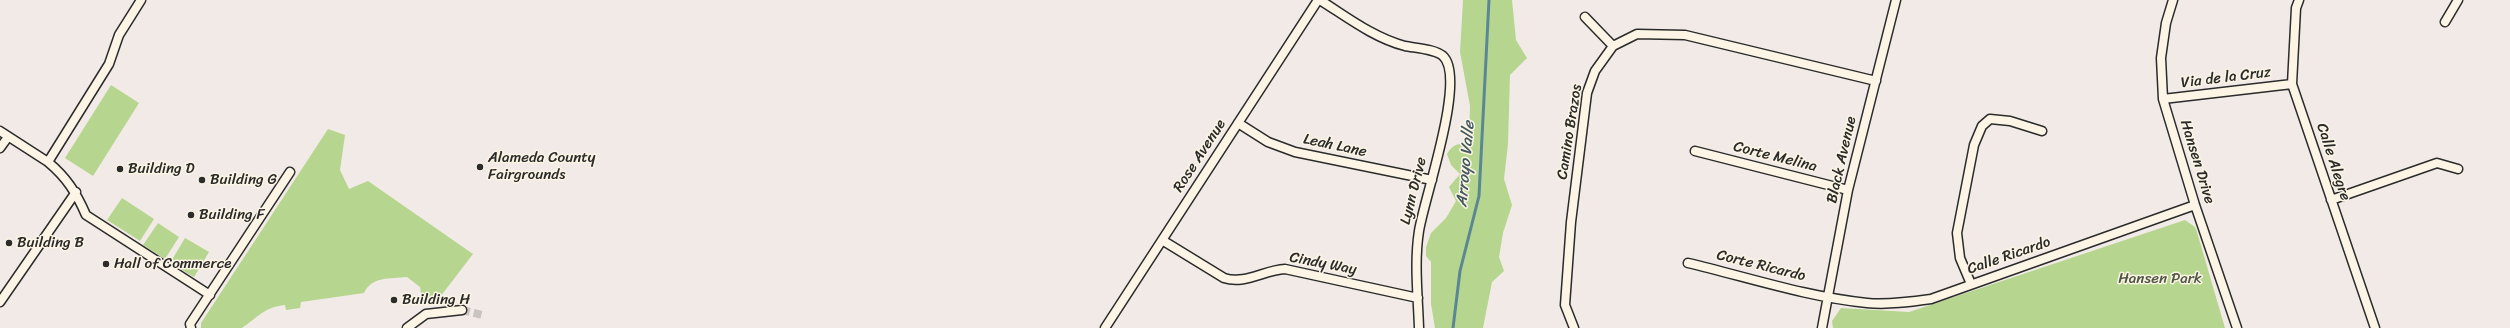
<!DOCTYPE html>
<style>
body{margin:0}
canvas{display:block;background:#f2eae7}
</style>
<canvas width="2510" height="328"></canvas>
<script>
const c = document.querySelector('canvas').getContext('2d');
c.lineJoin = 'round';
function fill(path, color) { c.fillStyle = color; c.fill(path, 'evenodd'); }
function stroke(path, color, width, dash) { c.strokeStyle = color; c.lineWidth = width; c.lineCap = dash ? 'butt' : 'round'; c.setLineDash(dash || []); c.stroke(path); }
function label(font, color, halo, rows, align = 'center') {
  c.font = font + ' Sriracha,sans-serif'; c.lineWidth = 3; c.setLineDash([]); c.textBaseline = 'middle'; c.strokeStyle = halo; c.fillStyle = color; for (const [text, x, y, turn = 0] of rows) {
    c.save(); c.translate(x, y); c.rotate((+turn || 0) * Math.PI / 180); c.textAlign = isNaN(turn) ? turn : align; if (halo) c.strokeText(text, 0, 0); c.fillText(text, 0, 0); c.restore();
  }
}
fill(new Path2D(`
 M1463 0H1512L1516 40 1527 58 1510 75 1508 144 1504 179 1512 205 1503 233 1499 257 1504 271 1492 282 1483 328H1435L1431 304V262L1426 256V247L1431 233 1446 218 1456 201 1449 187 1460 174 1451 165 1447 154C1452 146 1457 142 1467 145L1469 140 1470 106 1460 52Z
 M111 85 139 103 93 176 65 158Z
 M328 129 345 135 340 170 349 189 368 181 473 254 437 301 422 299 420 287 407 277C390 279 372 276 364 293L301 302 300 308 286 310 285 305C264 307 257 318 242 328H201V323Z
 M122 198 154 219 140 241 107 220Z
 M2185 220 2195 227 2197 232 2225 328H1833L1832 321 1841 308 1909 312Z
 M158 223 179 237 165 259 143 245Z
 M185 238 209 252 194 277 170 263Z`), '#b6d68f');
stroke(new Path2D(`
 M1453 328 1460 271 1479 196 1489 0`), '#5a8793', 3);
stroke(new Path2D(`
 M462 310 482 315`), '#cac4c1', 8, [8, 4]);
const street = new Path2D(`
 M141 0 119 35 109 64 48 162C66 177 76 192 86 215L210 295
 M1320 0C1347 17 1374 38 1405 46 1415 48 1435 49 1443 56 1467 78 1424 198 1419 231 1414 262 1418 297 1419 328
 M2173 0 2166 23 2161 58 2163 99 2195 205 2237 328
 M2299 0 2296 8 2292 84 2375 328
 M1585 17 1613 46
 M2445 22 2458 0
 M2163 99 2292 84
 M1238 123 1268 142 1295 152 1432 180
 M0 131 48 162
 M0 148 8 137
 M1695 151 1848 190
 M2331 200 2437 163 2458 169
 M1162 240 1224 278C1245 285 1264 270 1285 269L1418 298
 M1688 263C1747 277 1807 297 1867 303 1888 305 1910 302 1931 299L2195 205
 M1971 284 1960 258 1957 233 1974 145 1982 126 1990 119 2010 121 2042 131
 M0 302 76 192
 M191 328 190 324 290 172
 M407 328 426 314 462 310
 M1105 328 1318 0
 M1574 328 1565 305 1571 222 1587 93 1595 71 1613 46 1637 34 1685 35 1876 81
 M1822 328 1848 190 1896 0`);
stroke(street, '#2b2b2b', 11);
stroke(street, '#fcf5e5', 8);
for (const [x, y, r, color] of [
 [480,167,4,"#2b2b2b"],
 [120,169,4,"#2b2b2b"],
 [202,180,4,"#2b2b2b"],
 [191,215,4,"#2b2b2b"],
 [9,243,4,"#2b2b2b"],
 [106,264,4,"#2b2b2b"],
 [394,300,4,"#2b2b2b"]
]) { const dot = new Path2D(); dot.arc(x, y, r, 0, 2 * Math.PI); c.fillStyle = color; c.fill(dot); stroke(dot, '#fcf5e5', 1.5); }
label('15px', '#2b2b2b', '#fcf5e5', [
 ["Via de la Cruz",2226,78,-7],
 ["Camino Brazos",1570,132,-81],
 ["Leah Lane",1335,146,12],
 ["Rose Avenue",1200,156,-57],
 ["Corte Melina",1775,157,14],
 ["Black Avenue",1842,160,-77],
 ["Hansen Drive",2197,162,73],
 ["Calle Alegre",2333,162,72],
 ["Lynn Drive",1414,191,-76],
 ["Calle Ricardo",2009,256,-19],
 ["Cindy Way",1323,264,11],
 ["Corte Ricardo",1761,266,14]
]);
label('15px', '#2b2b2b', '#fcf5e5', [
 ["Alameda County",488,158],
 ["Fairgrounds",488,175],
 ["Building D",128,169],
 ["Building G",210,180],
 ["Building F",199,215],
 ["Building B",17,243],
 ["Hall of Commerce",114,264],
 ["Building H",402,300]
], 'left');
label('15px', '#4e5644', '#fcf5e5', [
 ["Hansen Park",2160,279]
]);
label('italic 16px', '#42595f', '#fcf5e5', [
 ["Arroyo Valle",1466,164,-85]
]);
</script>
